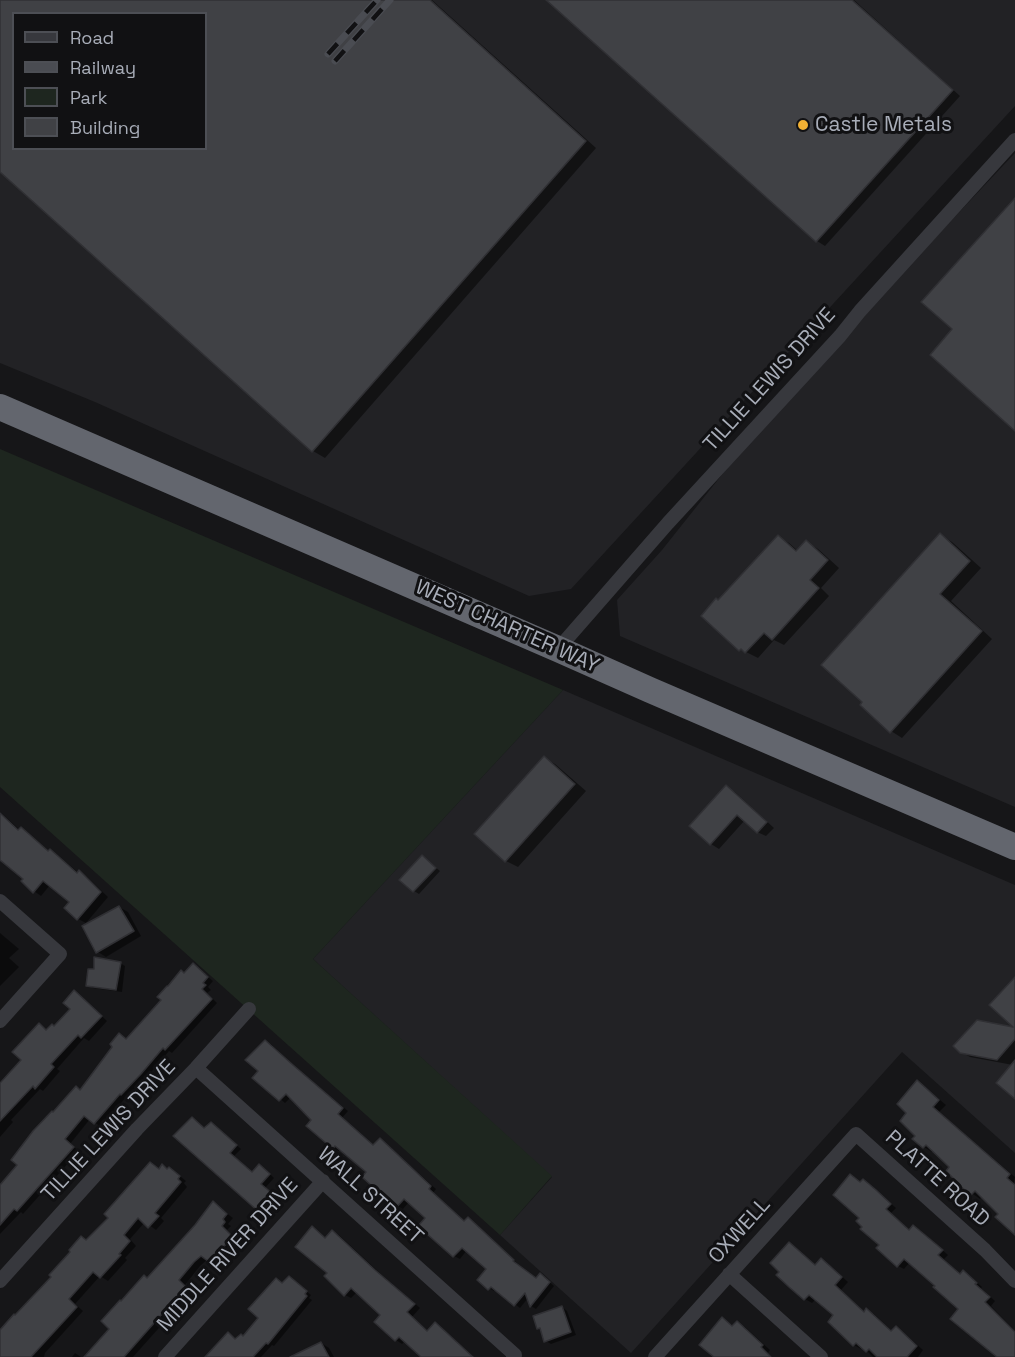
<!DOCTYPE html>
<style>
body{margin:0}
#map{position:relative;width:1015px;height:1357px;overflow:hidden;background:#161618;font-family:"Space Grotesk",sans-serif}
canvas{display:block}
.legend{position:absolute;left:12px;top:12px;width:195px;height:138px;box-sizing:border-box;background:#111113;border:2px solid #4d4f55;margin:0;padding:8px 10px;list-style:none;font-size:18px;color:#a8adb8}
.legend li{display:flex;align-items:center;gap:12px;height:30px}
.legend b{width:30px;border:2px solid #4d4f55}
</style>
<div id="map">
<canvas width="1015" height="1357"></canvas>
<ul class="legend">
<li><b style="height:8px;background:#37383d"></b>Road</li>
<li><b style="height:8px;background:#4a4c52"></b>Railway</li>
<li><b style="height:16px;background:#1e261f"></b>Park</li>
<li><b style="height:16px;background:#404145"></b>Building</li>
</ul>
</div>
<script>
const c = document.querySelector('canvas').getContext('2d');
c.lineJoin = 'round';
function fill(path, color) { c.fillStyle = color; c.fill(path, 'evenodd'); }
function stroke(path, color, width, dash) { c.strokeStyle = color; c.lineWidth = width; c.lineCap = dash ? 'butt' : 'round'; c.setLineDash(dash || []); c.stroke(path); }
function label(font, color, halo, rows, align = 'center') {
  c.font = font + ' "Space Grotesk",sans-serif'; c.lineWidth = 6; c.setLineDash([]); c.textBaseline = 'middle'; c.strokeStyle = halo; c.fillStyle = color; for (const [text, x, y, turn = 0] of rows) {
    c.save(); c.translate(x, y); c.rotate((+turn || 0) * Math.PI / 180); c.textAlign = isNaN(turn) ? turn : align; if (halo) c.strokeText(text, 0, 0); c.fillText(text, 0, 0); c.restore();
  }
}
fill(new Path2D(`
 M0 0H1015V106L571 589 529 596 95 402 0 363ZM14 14H206V148H14Z
 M1015 153V807L620 636 617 600 662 550 779 403Z
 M563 690 1015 885V1153L902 1052 631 1353 500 1235 552 1177 313 959Z`), '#222225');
fill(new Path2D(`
 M0 449 563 690 313 959 552 1176 500 1235 0 787Z`), '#1e261f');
fill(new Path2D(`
 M0 0H432L596 148 325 458 313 451 0 170ZM14 14H206V148H14Z
 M548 0H854L960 96 825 246 817 241Z
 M940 535 952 542 981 568 951 601 992 639 902 738 891 731Z
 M778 537 789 543 798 551 806 542 818 549 839 568 821 588 829 596 784 645 774 640 758 658 740 649 719 602Z
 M544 758 555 764 586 791 518 867 506 861Z
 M726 787 735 792 774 828 766 836 757 832 745 820 719 849 711 844Z
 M0 812 20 830 21 829 28 833 49 852 50 851 57 855 79 873V872L87 877 108 897 86 923 78 919 66 908 71 902 50 885 41 896 34 891 25 879 0 857Z
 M423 857 440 871 419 894 414 891Z
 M119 907 128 912 141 936 106 957 98 952 84 926Z
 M0 933 19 949 9 958 19 967 0 986Z
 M120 963 125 966 122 992 93 988 88 985Z
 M193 965 213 981 208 987 211 990 207 993 217 1003 172 1053 169 1051 147 1077 128 1097 127 1096 101 1127 90 1119 70 1144 79 1151 23 1214 21 1212 0 1234V1188L19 1165 54 1114 81 1091Z
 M74 992 81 996 107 1021 89 1041 84 1038 57 1069 60 1071 43 1091 40 1089 11 1120 13 1122 0 1137V1081L2 1083 23 1060 40 1025 48 1031 54 1027 72 1009Z
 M1015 1029V1097L1013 1065 970 1057 961 1052Z
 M265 1041 271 1044 298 1070 348 1111 342 1118 374 1146 380 1140 385 1143 436 1189 433 1193 465 1222H473L518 1264V1265L537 1280 545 1278 554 1286 536 1309 531 1306 528 1298 520 1308 496 1289 494 1291 489 1288 488 1269 467 1250 460 1259 454 1256 420 1226 427 1218 409 1202 403 1209 397 1206 369 1172 341 1148 339 1151 333 1148 313 1120 291 1097 285 1103 255 1077 260 1071Z
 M917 1082 925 1087 946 1105 939 1112 1015 1177 1014 1183 1015 1184V1234L1000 1214 982 1196 980 1199 962 1186 951 1167 934 1150 932 1152 924 1147 917 1136 908 1113Z
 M197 1122 206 1129 211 1124 216 1127 241 1149 234 1156 253 1173 265 1169 274 1178 265 1188 278 1198 265 1214 260 1211 176 1136Z
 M151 1164 160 1170 163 1166 169 1169 170 1168 186 1181 184 1183 187 1187 161 1218 164 1221 156 1230 145 1222 130 1239 136 1246 125 1258 127 1260 108 1281 100 1276 75 1304 83 1311 45 1353 44 1357H0V1333L110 1218Z
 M861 1183 870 1185 896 1208 891 1213 911 1231 914 1227 920 1230 948 1255 944 1259 961 1275 964 1272 970 1276 982 1287 981 1288 995 1301 991 1306 1015 1331V1357H999L960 1309 937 1286 910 1262 904 1269 898 1266 861 1218Z
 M213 1203 233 1218 228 1224 231 1226 227 1230 238 1241 230 1251 229 1250 216 1265 208 1259 200 1266 185 1285 192 1291 133 1357H86L111 1329 122 1303 148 1279 196 1226Z
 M313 1228 326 1239 333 1232 339 1235 382 1275 420 1308 412 1317 429 1332 435 1324 442 1328 473 1356 424 1357 405 1341 402 1344 396 1340 376 1322 382 1315 357 1292 351 1298 345 1295 329 1273Z
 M789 1244 796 1248 816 1266 822 1260 828 1264 848 1282 841 1290 865 1312 867 1310 874 1314 893 1332 896 1328 903 1332 923 1350 918 1357H873L863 1347 861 1349 854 1345 830 1321 835 1315 816 1299 812 1303 805 1299Z
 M289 1277 311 1295 309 1298 312 1300 274 1346 272 1345 261 1357H207L229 1334 237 1340 243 1337 260 1318Z
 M562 1307 567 1311 576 1335 551 1344 546 1341 542 1330 538 1328Z
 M723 1319 734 1326 737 1323 745 1327 770 1350 768 1353 772 1357H715Z
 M321 1343 329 1348 334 1357H307Z
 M75 1353 81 1357H82H72Z`), '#0007');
const building = new Path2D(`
 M0 0H430L586 141 312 452 0 172ZM14 14H206V148H14Z
 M546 0H852L953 90 816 242Z
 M1015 198V431L930 355 952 329 921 302Z
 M940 533 970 561 940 594 982 631 890 733 860 705 862 702 821 665Z
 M778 535 796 551 806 540 828 560 810 580 819 588 772 640 764 633 745 653 741 649 739 651 701 616 716 598 718 600Z
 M544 756 575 784 505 862 474 834Z
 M726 785 767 822 757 833 737 815 710 845 689 826Z
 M0 813 18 830 21 827 48 851 50 849 77 873 79 870 101 892 77 920 64 908 69 902 43 881 33 893 21 881 23 879 0 860Z
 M422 855 436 868 413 892 399 880Z
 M119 906 134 931 96 953 82 926Z
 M94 957 121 962 116 990 86 986 88 969H94Z
 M193 963 208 977 203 983 206 985 202 989 212 999 165 1050 163 1048 141 1074 121 1095 120 1094 94 1124 84 1116 65 1139 74 1147 17 1211 14 1209 0 1225V1185L17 1165 11 1160 33 1131 52 1111 53 1112 76 1086 80 1090 112 1047 110 1044 119 1033 126 1039 161 1000 157 997 167 986H168L181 970 184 973Z
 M1015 977V1039L997 1060 960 1053 953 1046 977 1020 1013 1027 989 1005Z
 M74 990 102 1016 81 1038 78 1035 51 1064 54 1067 35 1089 33 1086 0 1121V1083L21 1060 12 1052 39 1023 46 1030 52 1024 54 1026 70 1009 63 1003Z
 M265 1040 293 1065 343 1108 338 1114 373 1145 380 1138 431 1186 429 1189 464 1221 468 1217 514 1260 513 1261 536 1278 540 1273 550 1282 530 1307 525 1293 514 1306 491 1287 488 1290 477 1280 486 1269 462 1248 453 1257 418 1226 425 1218 404 1199 396 1208 362 1177 366 1172 335 1146 333 1149 306 1126 311 1120 286 1094 279 1101 252 1078 258 1071 245 1060Z
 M1015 1060V1099L996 1083Z
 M917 1080 939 1100 933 1107 1010 1174 1007 1178 1015 1185V1235L995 1217 998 1214 975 1191 971 1195 960 1186H961L946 1171 949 1167 926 1145 923 1148 912 1139 915 1136 900 1121 906 1113 897 1104Z
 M192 1117 204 1128 211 1122 237 1145 230 1153 252 1172 259 1164 270 1174 261 1184 274 1195 259 1212 173 1136Z
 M150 1162 159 1169 162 1164 167 1169 169 1167 180 1176 178 1179 181 1182 155 1213 159 1216 148 1228 138 1218 124 1235 130 1241 119 1254 121 1255 100 1278 93 1272 69 1299 77 1307 31 1357H0V1330L14 1314 15 1315 51 1277 49 1275 70 1252 69 1250 81 1236 86 1240 108 1218 104 1214Z
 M850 1174 860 1182 863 1179 876 1190 891 1204 886 1209 909 1230 913 1225 943 1250 938 1255 960 1274 963 1270 977 1283 975 1284 990 1297 985 1302 1015 1332V1357H997L950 1319 958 1309 933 1287 935 1286 904 1259 897 1267 876 1248 879 1245 860 1229 862 1227 856 1221 859 1218 833 1195Z
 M213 1201 227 1214 223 1219 225 1222 222 1226 232 1236 223 1248 222 1247 209 1262 201 1256 194 1262 179 1280 186 1287 124 1357H84L109 1329 101 1321 120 1300 121 1301 144 1275 147 1278 195 1225Z
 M312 1226 325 1238 332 1230 375 1270 415 1304 407 1312 427 1331 435 1322 473 1357H421L399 1337 395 1341 374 1322 380 1315 351 1288 344 1296 324 1276 327 1273 295 1247Z
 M789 1242 815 1265 821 1258 842 1277 835 1285 864 1312 866 1308 891 1331 896 1326 917 1346 907 1357H877L869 1349 866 1352 856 1343 853 1346 828 1322 833 1315 809 1295 804 1300 789 1287 776 1275 779 1272 770 1263Z
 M289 1276 307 1291 305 1294 307 1296 268 1344 266 1343 253 1357H205L228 1332 235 1339 241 1334 243 1336 258 1318 248 1309 276 1278 282 1283Z
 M562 1306 571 1332 544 1342 540 1328 537 1329 533 1316Z
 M722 1317 732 1326 737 1321 763 1345 761 1347 771 1357H714L699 1345Z
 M321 1342 329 1357H290Z`);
fill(building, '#404145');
stroke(building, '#303034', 1.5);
stroke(new Path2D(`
 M558 649 668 523 840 336 860 311 1015 140
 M0 901 60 954 0 1021
 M196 1068 515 1355 513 1357
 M729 1274 821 1357
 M0 1281 137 1129 196 1068 249 1009
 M165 1357 323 1181
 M655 1357 856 1134 985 1250 1015 1281`), '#37383d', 14);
stroke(new Path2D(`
 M0 407 558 649 650 690 1015 847`), '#63666e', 26);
const rail = new Path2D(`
 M328 54 377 0
 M335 61 390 0`);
stroke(rail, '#4a4c52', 7);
stroke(rail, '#111113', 4.5, [14]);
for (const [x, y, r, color] of [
 [803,125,6,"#f2b134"]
]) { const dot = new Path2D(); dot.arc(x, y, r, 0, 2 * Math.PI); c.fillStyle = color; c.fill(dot); stroke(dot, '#111113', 2); }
label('21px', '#a8adb8', '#111113', [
 ["Castle Metals",815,125]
], 'left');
label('21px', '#a8adb8', '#111113', [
 ["TILLIE LEWIS DRIVE",770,380,-48],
 ["WEST CHARTER WAY",507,627,24],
 ["TILLIE LEWIS DRIVE",109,1131,-47],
 ["PLATTE ROAD",937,1179,42],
 ["WALL STREET",370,1196,42],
 ["OXWELL",740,1231,-48],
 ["MIDDLE RIVER DRIVE",228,1255,-48]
]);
</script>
